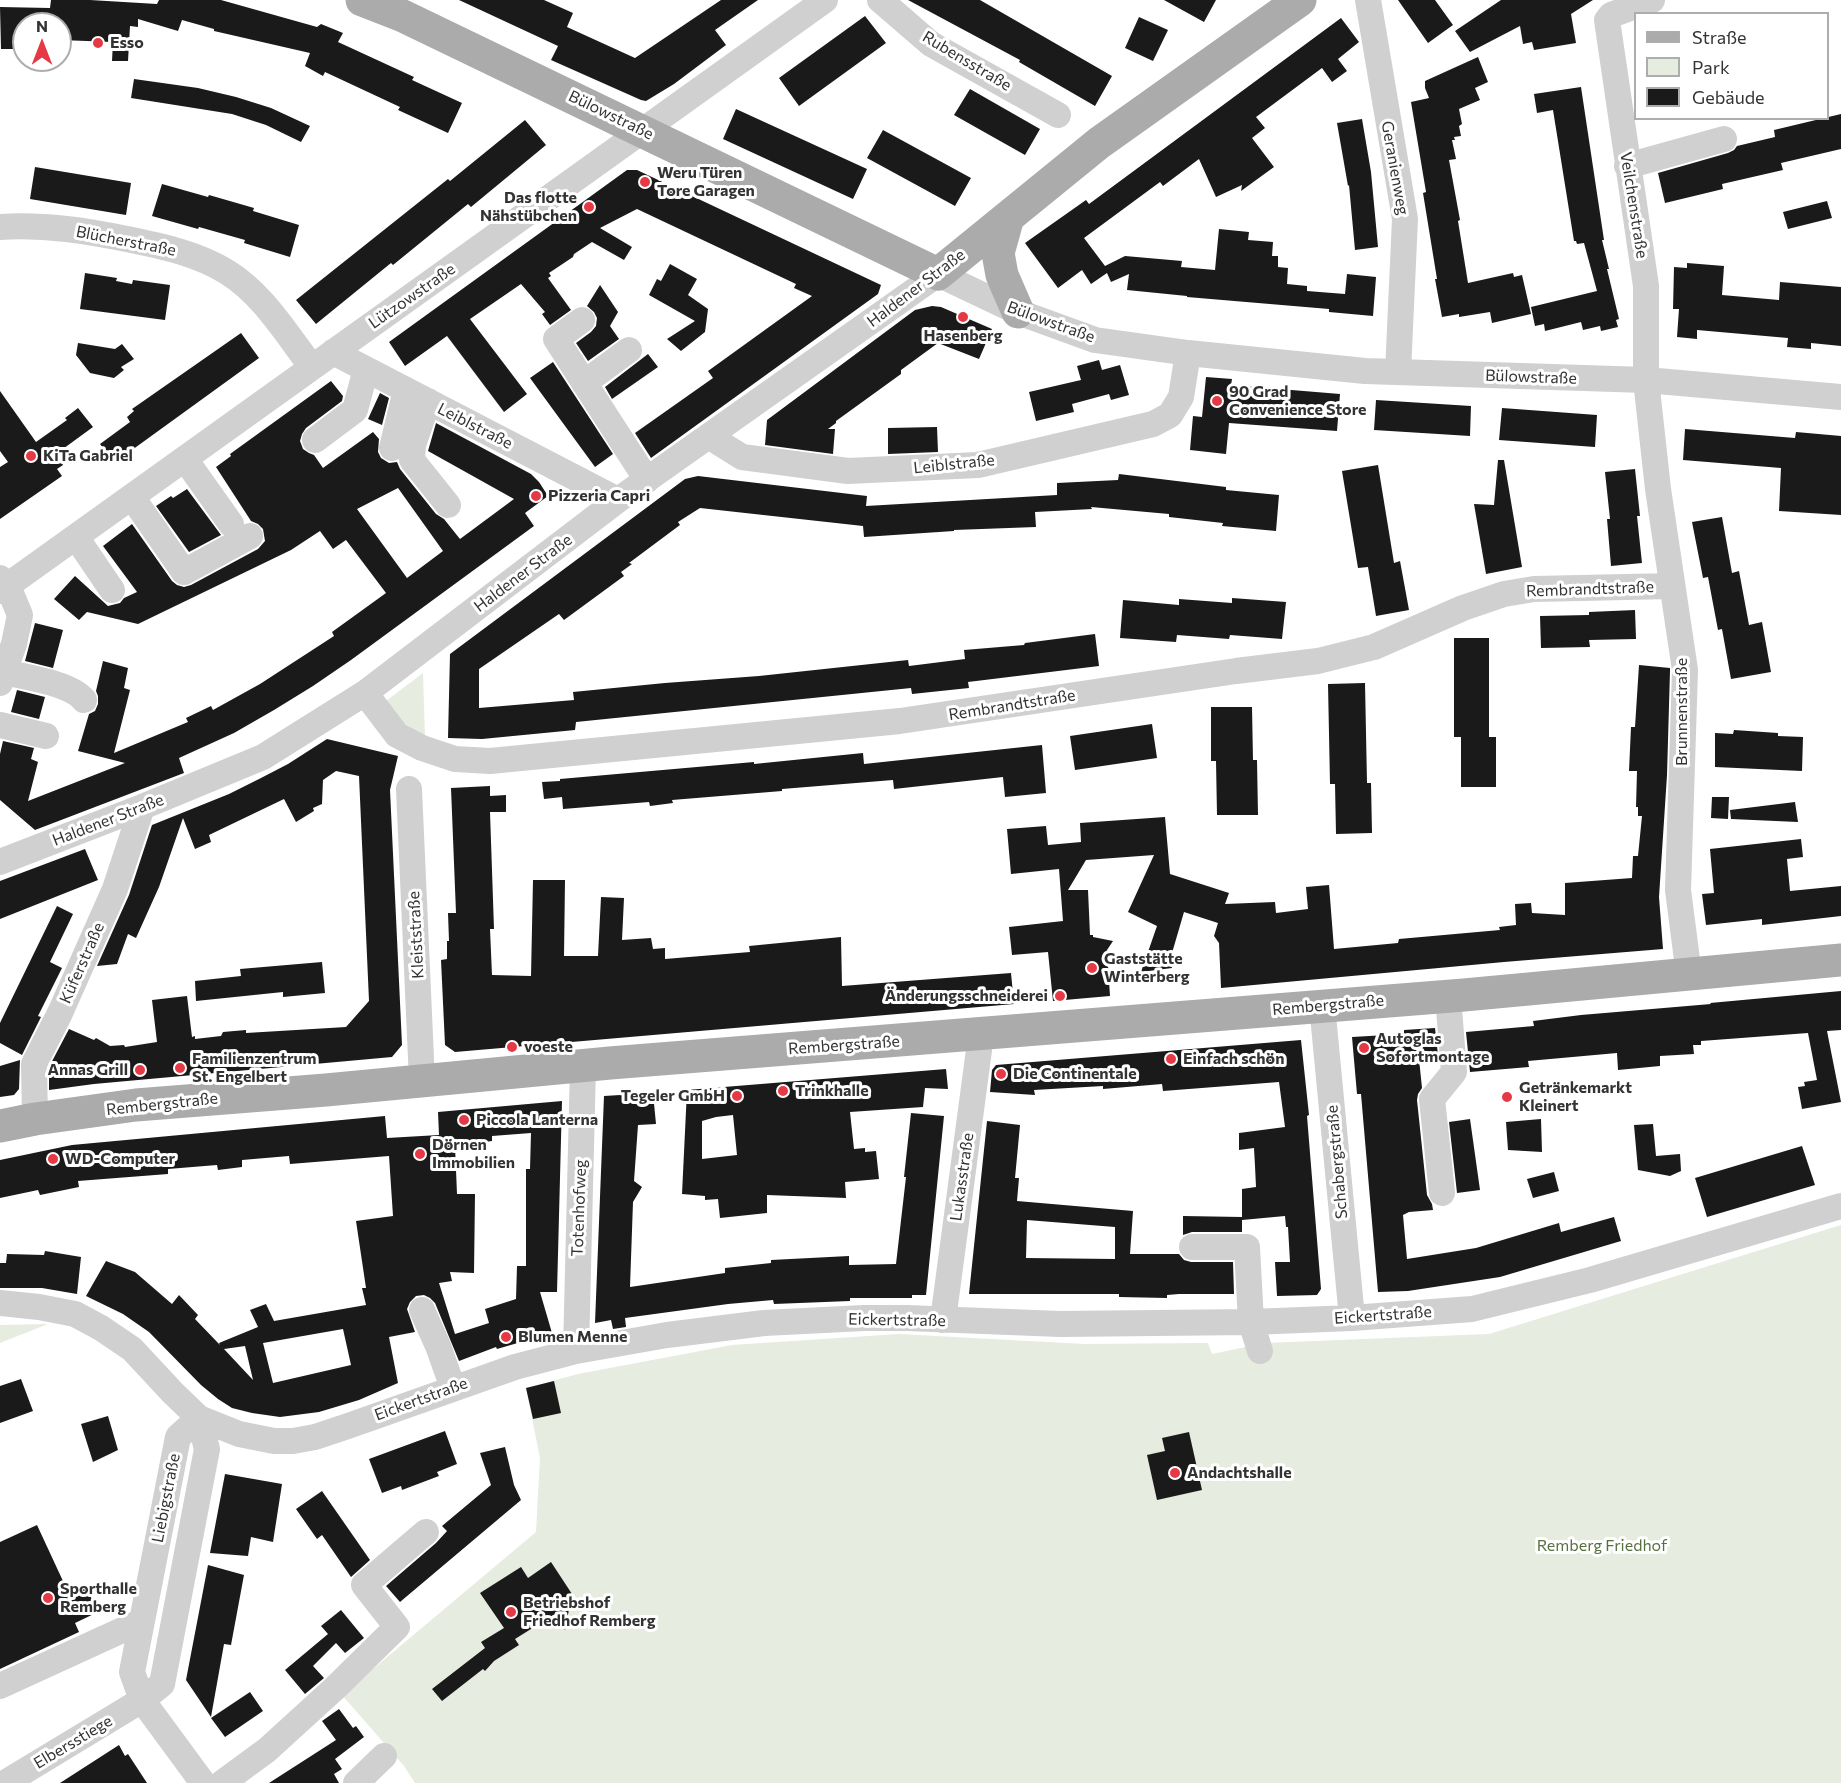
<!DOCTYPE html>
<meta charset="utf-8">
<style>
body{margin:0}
#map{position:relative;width:1841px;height:1783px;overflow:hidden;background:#fff;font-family:Commissioner,sans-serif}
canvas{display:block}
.legend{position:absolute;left:1634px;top:12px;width:195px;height:108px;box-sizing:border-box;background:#fff;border:2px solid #adadad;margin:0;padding:8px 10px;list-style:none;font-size:18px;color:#333}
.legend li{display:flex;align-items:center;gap:12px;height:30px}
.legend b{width:30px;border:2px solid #adadad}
.north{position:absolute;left:12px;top:12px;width:60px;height:60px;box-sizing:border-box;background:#fff;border:2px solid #adadad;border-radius:50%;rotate:0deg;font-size:16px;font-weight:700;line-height:24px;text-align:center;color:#333}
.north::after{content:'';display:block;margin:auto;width:21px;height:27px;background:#e63946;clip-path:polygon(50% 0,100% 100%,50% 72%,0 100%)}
</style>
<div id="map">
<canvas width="1841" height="1783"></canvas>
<ul class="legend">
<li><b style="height:8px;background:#ababab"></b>Straße</li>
<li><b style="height:16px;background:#e6ecdf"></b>Park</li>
<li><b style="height:16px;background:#1a1a1a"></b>Gebäude</li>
</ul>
<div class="north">N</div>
</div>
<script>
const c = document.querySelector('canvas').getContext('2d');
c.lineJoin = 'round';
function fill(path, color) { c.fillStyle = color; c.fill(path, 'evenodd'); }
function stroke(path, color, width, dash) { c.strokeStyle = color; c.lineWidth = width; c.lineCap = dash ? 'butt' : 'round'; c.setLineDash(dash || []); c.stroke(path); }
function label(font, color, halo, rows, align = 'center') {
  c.font = font + ' Commissioner,sans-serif'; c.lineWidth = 6; c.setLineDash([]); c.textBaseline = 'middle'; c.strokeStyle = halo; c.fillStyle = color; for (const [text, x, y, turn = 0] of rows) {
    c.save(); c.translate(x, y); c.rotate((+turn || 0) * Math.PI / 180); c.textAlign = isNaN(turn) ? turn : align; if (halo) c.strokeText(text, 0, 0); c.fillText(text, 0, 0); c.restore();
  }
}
fill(new Path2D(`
 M423 673 425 738 399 720 386 701Z
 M1841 1225V1783H415L404 1766 342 1695 536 1532 540 1458 526 1388 578 1374 732 1345 899 1334 1084 1344 1208 1343 1212 1354 1265 1343 1489 1334Z
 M48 1324 0 1343V1325Z`), '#e6ecdf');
fill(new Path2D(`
 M51 0H90L157 4 159 0H221L317 27 321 24 343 33 338 42 414 77 412 80 462 103 448 133 398 110 400 107 325 72 323 76 305 66 310 53 214 31V29L182 20 178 31 138 19V27L130 26 128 61H112L113 42 60 40V24H24V49H1L0 7 50 8Z
 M459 0H544L573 13 567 27 635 58 721 0H758L715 30 726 45 674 84 646 101 641 100 551 60 558 46Z
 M908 0H980L1112 76 1095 106 1019 62 1020 60Z
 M1164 0H1216L1204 22Z
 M1398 0H1435L1453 25 1428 43Z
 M1501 0H1593L1571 14 1576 43 1534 50 1532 42 1523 44 1520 26 1470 52 1455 31Z
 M865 16 886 43 799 106 779 78Z
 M1139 17 1168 30 1153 61 1125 48Z
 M1341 18 1359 42 1338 59 1347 71 1332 82 1322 68 1256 117 1265 128 1252 138 1274 167 1241 191 1242 185 1216 197 1199 159 1163 186 1160 182 1084 238 1105 266 1125 256 1182 261 1181 267 1215 270 1219 229 1249 232 1248 240 1273 242 1272 256H1278V267L1288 268 1287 284 1307 286V291L1345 294 1347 274 1376 277 1373 316 1329 312V309L1187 297V296L1127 290 1129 274 1111 282 1107 273 1091 284 1082 270 1058 288 1025 243 1086 200 1089 204Z
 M1478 57 1488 82 1475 88 1480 100 1459 109 1462 124 1459 126 1461 136 1454 137 1455 140H1452L1456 159 1449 160 1460 220 1458 221 1468 283 1513 273 1514 277 1522 275 1531 314 1492 323 1490 312 1459 317V314L1442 317 1435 279H1437L1423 193 1426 192 1411 102 1429 98 1425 88V81Z
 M134 79 198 88 236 97 271 108 310 126 301 142 266 125 232 114 131 98Z
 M1581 87 1604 240H1602L1609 269H1607L1619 319 1616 320 1618 327 1601 331 1600 326 1583 330 1581 322 1545 331 1544 324 1535 326 1531 307 1597 291 1584 243 1577 244 1576 241H1574L1553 110 1537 113 1534 94Z
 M970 89 1040 129 1025 155 954 115Z
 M736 109 867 169 853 199 723 139Z
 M1841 114V149L1781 163 1783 170 1722 184 1723 189 1665 203 1658 173 1728 153 1734 150 1737 146 1775 137 1774 130Z
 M1362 119 1371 172 1378 247 1355 250 1349 185 1348 186 1337 123Z
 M525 120 546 145 471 207 468 204 393 265 391 263 316 324 296 300 448 179 450 181Z
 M883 130 971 178 955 206 867 158Z
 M35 167 131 183 126 215 30 199Z
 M627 170H637L881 285 878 294 651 458 635 433 713 378 708 371 812 296 794 288 796 284 637 209 600 228 632 247 624 260 592 242 574 254 573 257 549 273 551 276 548 278 571 310 550 325 542 314 545 312 521 284 470 319 527 394 504 412 447 336 405 366 389 342Z
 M162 184 208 197 209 195 254 208 253 211 299 225 290 257 244 243 245 240 199 227 198 229 152 216Z
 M1827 201 1832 218 1788 229 1783 212Z
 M1687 263 1724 266 1722 295 1779 300 1780 282 1841 287V346L1811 343V349L1787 347 1788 338 1697 330V339L1677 337 1679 309H1673L1674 267 1687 268Z
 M670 264 697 279 688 295 708 309 705 332 681 351 667 339 695 321 649 295 657 279 661 281Z
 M85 273 117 278 116 281 132 284 133 280 170 285 165 320 80 309Z
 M600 285 618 312 610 326 619 339 588 361 576 343 591 332 596 326 597 318 594 312 587 306Z
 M932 306 941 307 992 329 979 359 938 343 901 370V374L836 421V423L828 429H835L833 454 765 445 767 420 915 310Z
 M241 333 259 358 114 463 100 444 130 422 127 417 134 411 132 409Z
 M78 343 115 349 122 344 134 359 121 367 124 370 114 378 90 373 76 355Z
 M648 354 658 367 612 399 605 387Z
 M1099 360 1102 370 1120 365 1129 395 1111 400 1109 394 1072 404 1074 412 1036 421 1029 392 1081 380 1077 366Z
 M553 362 613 454 595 467 530 378Z
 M1206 377 1232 379 1231 385 1340 394 1337 431 1229 423 1226 454 1190 450 1193 416 1202 417Z
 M331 381 343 396 342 401 306 428 302 434 300 441 303 449 309 453 314 455 323 468 373 432 379 439 378 452 381 458 389 463 397 462 400 469 436 514 444 519 460 539 514 499 428 451 436 423 531 474 539 482 548 496 525 513 534 526 351 660 313 686 274 710 234 733 179 758 184 773 35 830 0 800V754L3 741 34 748 31 759 38 762 28 801 125 763 78 751 89 714 95 711 98 704V696L96 691 103 661 128 668 124 688 130 690 114 753 188 722 186 718 211 706 213 710 260 684 334 636 332 632 386 593 346 540 333 549 320 531 291 550 138 624 87 612 79 620 54 599 75 576 108 606 120 603 124 598 137 592 103 546 132 524 172 581 177 585 184 587 191 585 258 549 265 541 263 529 258 524 251 521 216 467 231 456 230 454ZM398 488 443 551 407 578 357 509Z
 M0 391 36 442 67 420 65 418 78 408 93 427 56 454 63 465 57 469 62 476 0 519V467L8 462 0 451Z
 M380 393 389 398 382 425 368 419Z
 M1376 400 1471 406 1470 436 1374 430Z
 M1502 408 1597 415 1595 447 1499 440Z
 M937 427 938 452 888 454V428Z
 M1685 429 1795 438 1796 432 1841 436V515L1779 511 1781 468 1683 460Z
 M1498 460H1504L1522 567 1486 574 1474 504 1494 505Z
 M1378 465 1394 563 1400 561 1409 610 1376 616 1368 567 1358 568 1342 471Z
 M1635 469 1640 516H1637L1642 563 1611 566 1607 519H1610L1605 472Z
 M1119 474 1226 487V490L1279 495 1276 531 1222 526 1223 523 1169 517V514L1091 507 1092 509 1035 512 1036 527 954 530V531L864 537 863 526 700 508 678 522 680 525 629 563 632 564 621 572 624 576 564 620 559 614 479 669V708L574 700 573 692 665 683 759 676 908 660 909 666 965 659 964 650 1024 645 1025 643 1095 634 1099 666 968 682 969 688 912 694 911 688 576 722 575 730 482 739 448 738 450 654 685 479 698 476 867 496 866 506 1057 495V483L1118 480Z
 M187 489 221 535 189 552 156 506 171 496 173 498Z
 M1722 517 1732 573 1739 571 1749 625 1762 622 1771 672 1731 679 1722 629 1718 630 1708 577 1703 578 1692 522Z
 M1232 598 1286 602 1282 639 1230 635 1229 639 1177 635 1176 642 1120 638 1123 600 1179 605V599L1232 603Z
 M1635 610 1636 639 1589 640 1590 647 1541 648 1540 616 1589 615V612Z
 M35 623 63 630 53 668 25 661Z
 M1454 638H1489V737H1496V787H1461V737H1454Z
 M1639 665 1670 668V671L1667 775 1659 897 1663 949 1504 962 1221 988 1219 943 1214 936 1218 923 1184 912 1172 953V968L1141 972 1157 926 1128 912 1154 855 1086 860 1068 890H1088L1090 935H1093V937L1113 941 1107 950 1110 996 1053 1001 1048 952 1012 955 1009 927 1063 921 1059 869 1011 874 1007 829 1046 826 1048 845 1081 842 1080 823 1165 817 1170 874 1229 893 1225 904 1275 902 1276 913 1308 909 1306 887 1329 885 1334 949 1398 943 1399 939 1500 930 1499 927 1516 925 1515 904 1531 903 1532 913 1565 915V883L1632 878 1633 856H1638L1642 816H1638V807H1636L1637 771H1629L1631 727H1635Z
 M1365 683 1367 783H1371L1372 833 1336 834 1335 784H1330L1328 684Z
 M17 690 45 697 39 719 11 712Z
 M1211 707H1252L1253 760H1257L1258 815H1217L1216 761H1211Z
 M1152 724 1157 758 1075 770 1070 736Z
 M1734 730 1778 733V736L1803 737 1802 771 1715 767V733L1733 734Z
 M327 739 398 756 390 790 402 1045 392 1057 94 1084 49 1090V1067L69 1029 94 1040 96 1038 110 1046 124 1045 125 1047 157 1042 152 1000 187 996 192 1037 195 1036V1039L221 1036 223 1032 246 1030V1033L346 1027 369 1001 359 776 336 771 323 780 322 804 313 808 314 811 296 822 284 799 209 835 211 842 195 849 183 818 159 887 136 938 128 934 117 964 97 966 129 895 152 825 229 794 261 778 288 764Z
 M1042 745 1046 793 1005 797 1003 777 894 789 893 780 782 789V791L672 800 673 803 650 806 649 802 563 809 562 797 544 799 542 782 560 781V779L754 762V764L863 753 864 764Z
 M490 786V796L506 795V812H490L494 929H490L492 975 531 976 533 880H565L564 956H598L601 897 624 898 622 940 651 938 653 949 665 948V959L750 952 749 946 841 937 842 986 1011 973 1014 1004 455 1052 445 1045 441 960 447 959V941H449L448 913H456L451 788Z
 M1712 797H1729L1728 819 1711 818Z
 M1795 802 1798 822 1731 819 1730 810Z
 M1801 839 1803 857 1787 859 1790 891 1841 886V916L1762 925V919L1706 925 1702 894 1714 893 1710 849Z
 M85 849 98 880 0 919V881Z
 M57 906 73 914 50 962 62 968 38 1016 41 1017 22 1055 0 1043V1023Z
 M322 962 325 993 283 997V992L196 1001 195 981 241 976 240 969Z
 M1841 991V1030L1827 1031 1841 1102 1802 1109 1798 1087 1805 1086 1804 1082 1817 1080 1808 1033 1701 1041V1045H1693L1694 1054 1660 1056V1066L1618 1070 1617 1053 1528 1061 1529 1067 1470 1072 1466 1032 1534 1026 1533 1021 1581 1015 1711 1004 1710 1003Z
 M1435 1028 1438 1055H1434L1435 1057 1419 1059 1422 1088 1418 1094 1417 1100 1427 1195 1432 1204 1433 1210 1409 1212 1403 1215 1407 1259 1476 1248 1559 1223 1561 1232 1614 1217 1621 1241 1500 1277 1408 1291 1378 1292 1361 1094H1357L1352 1037 1404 1034V1030Z
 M1301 1040 1309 1115 1307 1116 1321 1289 1317 1295 1277 1296 1275 1262H1290L1288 1227H1286L1285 1216 1242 1220V1232H1192L1183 1235V1216L1242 1217V1189L1256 1187 1255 1166 1254 1148 1239 1150V1133L1285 1127 1279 1082 1163 1091 1162 1084 1103 1089V1086L1034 1090 1035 1095 990 1092 992 1070 996 1065Z
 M20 1060 19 1089 14 1095 0 1097V1066Z
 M946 1069 948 1089 925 1088 923 1107 850 1112 854 1149 865 1148V1152L876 1151 879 1179 845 1182 846 1198 767 1195V1213L720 1218 718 1199 705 1200V1196L682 1194 687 1090ZM733 1115 737 1155 702 1159V1121L716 1117Z
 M653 1093 656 1124 638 1125 634 1181 642 1187 633 1202 630 1287 725 1273V1268L771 1263V1260L849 1256V1265L896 1264 906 1177H904L911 1113 944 1116 926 1295H912V1298H850V1301L774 1304 773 1300 728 1304 625 1318 626 1327 613 1329 611 1320 595 1323 604 1096Z
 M562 1101 557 1292H540L552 1333 497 1349 496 1347 459 1361 435 1303 430 1298 424 1295 416 1296 410 1302 407 1309 415 1332 389 1337 398 1383 359 1400 319 1412 280 1417 252 1413 232 1408 218 1399 201 1385 149 1332 123 1314 86 1296 106 1261 135 1272 172 1304 179 1295 198 1315 195 1319 220 1345 219 1343 258 1327 250 1310 266 1304 274 1321 366 1305 362 1288H366L356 1221 393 1216 389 1156 290 1164 289 1156 242 1160V1167L218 1170 217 1165 168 1169V1174L78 1181 79 1187 40 1195 38 1190 0 1198V1160L72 1145 385 1116 387 1138 439 1135 438 1112ZM531 1133 530 1169H526V1266H517L516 1299 485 1309 489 1323 455 1334 439 1283 452 1281 450 1272 474 1273 475 1194H457L455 1146 492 1141V1136ZM343 1329 351 1365 273 1383 263 1343ZM245 1346 253 1380 224 1349Z
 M1470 1119 1480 1190 1457 1193 1449 1122Z
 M1541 1119 1542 1152 1508 1150 1506 1122Z
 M987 1121 1020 1125 1015 1178H1019L1017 1201 1133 1211 1130 1254H1179L1184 1260 1191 1262H1233L1234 1294H1179L1167 1295V1298L1119 1297V1294H969ZM1027 1220 1115 1227V1259L1026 1258Z
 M1653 1124 1656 1156 1680 1154 1681 1171 1670 1176 1638 1170 1634 1125Z
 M1802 1146 1815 1185 1707 1217 1695 1178Z
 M1554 1172 1559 1191 1533 1198 1527 1179Z
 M45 1251 81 1257 77 1294 42 1288H0V1263H6L7 1254 44 1255Z
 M21 1379 33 1411 0 1423V1386Z
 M554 1381 561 1413 533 1419 526 1388Z
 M108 1416 118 1450 93 1462 81 1424Z
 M445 1431 457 1464 437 1472 439 1476 402 1490 401 1486 382 1493 369 1459Z
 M1189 1432 1202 1490 1157 1500 1147 1455 1165 1451 1162 1438Z
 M505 1447 514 1485 521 1500 400 1602 386 1586 436 1543 447 1531 442 1526 491 1485 480 1453Z
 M225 1474 282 1484 273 1542 251 1537 248 1556 210 1553Z
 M322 1491 370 1560 351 1577 322 1535 317 1539 296 1509Z
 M37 1525 69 1594 86 1587 98 1612 75 1623 79 1632 0 1669V1542Z
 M551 1562 572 1594 565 1630 555 1614 515 1639 519 1645 494 1661 485 1671 483 1669 442 1701 432 1689 485 1648 481 1642 504 1628 480 1593 521 1567 528 1578Z
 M208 1565 244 1575 231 1645 224 1644 211 1717 186 1680Z
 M341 1610 364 1638 345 1653 336 1643 313 1666 324 1678 305 1694 285 1670 328 1634 321 1626Z
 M250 1692 263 1711 225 1737 211 1718Z
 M339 1709 353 1728 356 1726 364 1737 335 1759 342 1769 334 1774 339 1783H269L336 1740 322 1721Z
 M119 1745 125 1756 128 1754 147 1783H60Z`), '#1a1a1a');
stroke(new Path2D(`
 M880 0 931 44 1058 115
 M1368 0 1405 219 1398 372
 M1652 0 1611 15 1607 20 1646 286V380L1658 489 1685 670 1678 890 1689 975
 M1627 166 1724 139
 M0 227C45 224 88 231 132 240 165 247 198 254 227 272 263 294 287 335 312 367
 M582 320 556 339 647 480
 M333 352 618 500
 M584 383 629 350
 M428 401 413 445 412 460 448 505
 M710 437 742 457 848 471 978 465 1153 424 1170 415 1181 397 1188 353
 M315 440 355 410 366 369
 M392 448 406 390
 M185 459 231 524
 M132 497 184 572 250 536
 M76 537 112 590
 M0 578 8 586 20 615 14 644 0 683
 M0 591 825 0
 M4 672C25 677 71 683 84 700
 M365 693 397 735 422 748 455 759 490 761 900 721 1236 671 1318 661 1374 647 1463 608 1504 594 1534 589 1672 586
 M0 725 46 736
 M409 789 422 1081
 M0 862 142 807 263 757 365 693 618 500 938 274 1018 312 1095 340 1188 353 1365 371 1646 380 1841 397
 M1322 1005 1352 1318
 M35 1119 34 1064 60 1013 115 889 142 807
 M1442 1193 1432 1099 1454 1072 1448 996
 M1192 1247H1247L1251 1322 1260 1351
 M0 1303 39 1307 75 1314 101 1328 132 1349 173 1393 199 1418 239 1434 274 1441H293L315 1437 348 1426 515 1367 576 1351 667 1335 764 1323 864 1318H907L1060 1324 1251 1322 1352 1318 1472 1309 1590 1280 1841 1206
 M422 1310 438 1346 453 1388
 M943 1320 981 1035
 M576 1351 583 1066
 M199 1418 178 1437 132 1672 142 1700 203 1783
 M0 1686 142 1621
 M5 1783 142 1700 162 1684 207 1449 199 1418
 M222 1783 267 1750 335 1688 397 1627 364 1585 426 1532
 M356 1783 384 1756`), '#d0d0d0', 26);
stroke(new Path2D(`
 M362 0 403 16 938 274 1099 143 1300 0
 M1008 217 998 253 1002 275 1018 312
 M0 1126 35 1119 136 1105 326 1090 610 1063 1464 995 1841 960`), '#ababab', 33);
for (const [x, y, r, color] of [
 [98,43,6,"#e63946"],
 [645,182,6,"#e63946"],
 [589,207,6,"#e63946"],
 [963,317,6,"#e63946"],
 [1217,401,6,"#e63946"],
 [31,456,6,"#e63946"],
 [536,496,6,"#e63946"],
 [1092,968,6,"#e63946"],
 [1060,996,6,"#e63946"],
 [512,1047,6,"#e63946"],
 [1364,1048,6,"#e63946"],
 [1171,1059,6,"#e63946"],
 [180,1068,6,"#e63946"],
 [140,1070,6,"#e63946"],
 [1001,1074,6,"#e63946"],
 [783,1091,6,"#e63946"],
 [737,1096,6,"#e63946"],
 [1507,1097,6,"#e63946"],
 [464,1120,6,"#e63946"],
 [420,1154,6,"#e63946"],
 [53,1159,6,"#e63946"],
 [506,1337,6,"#e63946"],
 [1175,1473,6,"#e63946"],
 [48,1598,6,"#e63946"],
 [511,1612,6,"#e63946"]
]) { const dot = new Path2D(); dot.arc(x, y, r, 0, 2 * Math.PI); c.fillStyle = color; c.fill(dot); stroke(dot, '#fff', 2); }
label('bold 16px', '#333', '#fff', [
 ["Esso",110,43],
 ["Weru Türen",657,173],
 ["Tore Garagen",657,191],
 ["Das flotte",577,198,"right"],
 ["Nähstübchen",577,216,"right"],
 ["Hasenberg",963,336,"center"],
 ["90 Grad",1229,392],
 ["Convenience Store",1229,410],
 ["KiTa Gabriel",43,456],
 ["Pizzeria Capri",548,496],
 ["Gaststätte",1104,959],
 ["Winterberg",1104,977],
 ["Änderungsschneiderei",1048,996,"right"],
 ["Autoglas",1376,1039],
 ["Sofortmontage",1376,1057],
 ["voeste",524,1047],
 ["Familienzentrum",192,1059],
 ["St. Engelbert",192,1077],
 ["Einfach schön",1183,1059],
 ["Annas Grill",128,1070,"right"],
 ["Die Continentale",1013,1074],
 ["Getränkemarkt",1519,1088],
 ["Kleinert",1519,1106],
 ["Trinkhalle",795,1091],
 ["Tegeler GmbH",725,1096,"right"],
 ["Piccola Lanterna",476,1120],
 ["Dörnen",432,1145],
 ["Immobilien",432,1163],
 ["WD-Computer",65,1159],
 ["Blumen Menne",518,1337],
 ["Andachtshalle",1187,1473],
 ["Sporthalle",60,1589],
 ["Remberg",60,1607],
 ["Betriebshof",523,1603],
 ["Friedhof Remberg",523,1621]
], 'left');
label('16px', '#333', '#fff', [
 ["Rubensstraße",967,61,31],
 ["Bülowstraße",611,115,26],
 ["Geranienweg",1395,168,80],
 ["Veilchenstraße",1634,205,81],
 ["Blücherstraße",126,241,11],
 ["Haldener Straße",916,288,-37],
 ["Lützowstraße",412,296,-35],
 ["Bülowstraße",1051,322,20],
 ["Bülowstraße",1531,377,2],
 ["Leiblstraße",475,426,27],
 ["Leiblstraße",954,464,-6],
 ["Haldener Straße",523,573,-37],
 ["Rembrandtstraße",1590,589,-2],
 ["Rembrandtstraße",1012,705,-9],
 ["Brunnenstraße",1682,712,-90],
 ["Haldener Straße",108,820,-21],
 ["Kleiststraße",416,935,-93],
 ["Küferstraße",82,963,-66],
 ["Rembergstraße",1328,1005,-5],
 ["Rembergstraße",844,1045,-4],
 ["Rembergstraße",162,1104,-6],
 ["Schabergstraße",1337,1162,-95],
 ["Lukasstraße",962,1177,-82],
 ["Totenhofweg",579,1208,-88],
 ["Eickertstraße",1383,1315,-4],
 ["Eickertstraße",897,1320,1],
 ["Eickertstraße",421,1399,-20],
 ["Liebigstraße",166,1498,-79],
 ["Elbersstiege",73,1742,-31]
]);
label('16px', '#56703f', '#fff', [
 ["Remberg Friedhof",1602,1546]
]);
</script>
